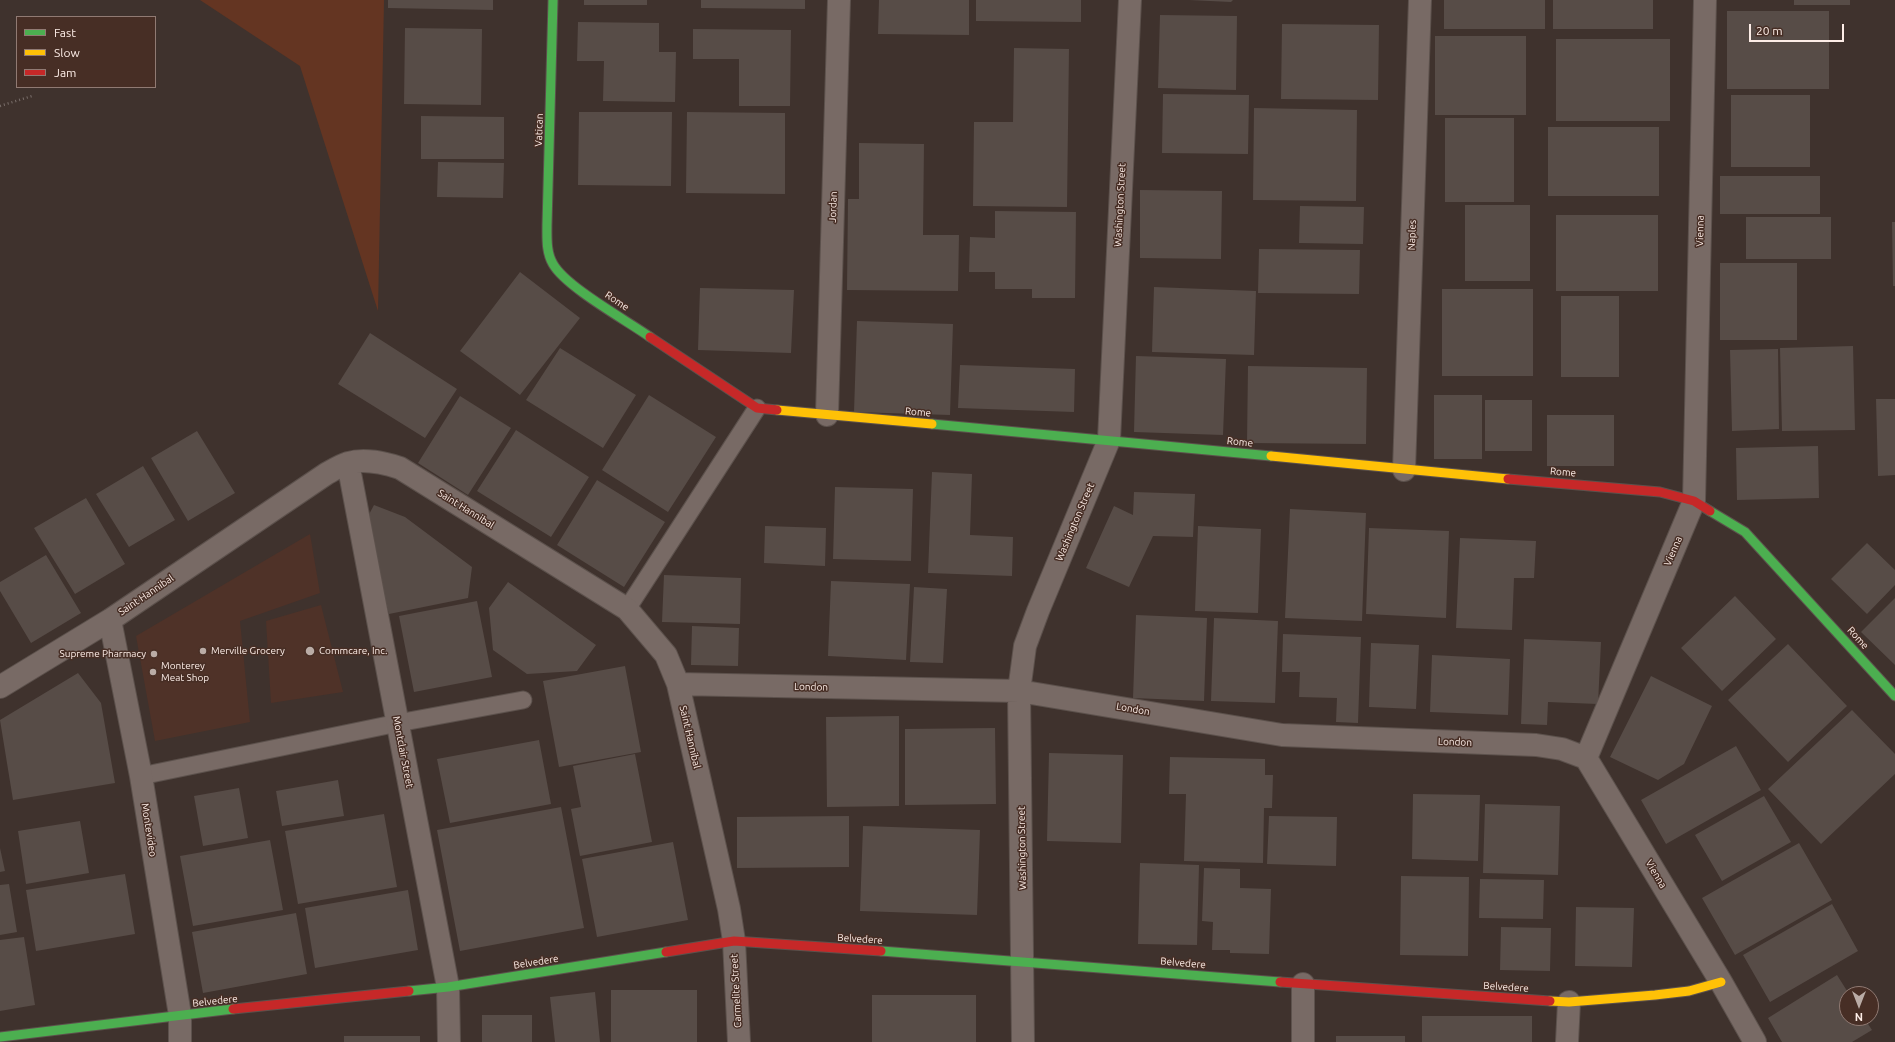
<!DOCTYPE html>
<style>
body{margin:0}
#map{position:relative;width:1895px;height:1042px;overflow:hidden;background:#3f322d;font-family:Ubuntu,sans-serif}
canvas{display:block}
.legend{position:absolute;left:16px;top:16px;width:140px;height:72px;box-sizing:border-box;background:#472e25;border:1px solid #907a73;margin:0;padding:5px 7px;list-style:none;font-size:12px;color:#fdede7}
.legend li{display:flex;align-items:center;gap:8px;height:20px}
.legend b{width:20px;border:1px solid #907a73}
.north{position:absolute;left:1839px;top:986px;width:40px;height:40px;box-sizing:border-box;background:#472e25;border:1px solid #907a73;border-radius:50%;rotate:180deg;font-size:11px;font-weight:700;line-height:16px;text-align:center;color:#fdede7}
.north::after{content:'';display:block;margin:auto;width:14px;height:18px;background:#baaca6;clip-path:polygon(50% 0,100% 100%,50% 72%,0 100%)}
.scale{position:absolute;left:1749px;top:24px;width:95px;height:18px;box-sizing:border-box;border:2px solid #fdede7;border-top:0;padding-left:5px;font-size:12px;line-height:14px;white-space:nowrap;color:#fdede7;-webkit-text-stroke:3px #472e25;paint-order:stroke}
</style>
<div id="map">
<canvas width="1895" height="1042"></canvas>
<ul class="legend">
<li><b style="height:5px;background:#4caf50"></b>Fast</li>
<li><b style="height:5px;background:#ffc107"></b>Slow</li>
<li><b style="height:5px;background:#c62828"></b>Jam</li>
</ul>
<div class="north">N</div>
<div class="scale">20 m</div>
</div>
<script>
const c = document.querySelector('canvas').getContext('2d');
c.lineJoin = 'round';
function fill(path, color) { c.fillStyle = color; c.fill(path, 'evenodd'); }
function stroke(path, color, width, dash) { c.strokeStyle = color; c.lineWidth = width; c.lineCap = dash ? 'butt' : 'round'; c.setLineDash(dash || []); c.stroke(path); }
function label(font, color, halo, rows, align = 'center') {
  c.font = font + ' Ubuntu,sans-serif'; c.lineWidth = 3; c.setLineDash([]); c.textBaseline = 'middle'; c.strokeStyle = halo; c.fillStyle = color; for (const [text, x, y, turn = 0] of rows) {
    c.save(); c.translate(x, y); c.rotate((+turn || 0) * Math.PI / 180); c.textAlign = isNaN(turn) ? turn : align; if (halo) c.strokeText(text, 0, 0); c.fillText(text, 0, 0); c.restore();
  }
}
fill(new Path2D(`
 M310 534 320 593 240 621 250 722 155 741 136 636Z
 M321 605 343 692 271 703 266 621Z`), '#4f3228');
fill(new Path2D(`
 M200 0H384L378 311 300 66Z`), '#643522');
fill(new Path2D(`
 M388 0H493V10L388 8Z
 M584 0H647V5H584Z
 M701 0H805V9L701 8Z
 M879 0H969V35L878 34Z
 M976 0H1081V22L976 21Z
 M1189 0H1233L1231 2Z
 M1444 0H1545V29H1444Z
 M1553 0H1653V29H1553Z
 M1794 0H1850V5H1794Z
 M1727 11H1829V89H1727Z
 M1160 15 1237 16 1236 90 1158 88Z
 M578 22 659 23V52H676L675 102 603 101 604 61H577Z
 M1282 24 1379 25 1378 100 1281 99Z
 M405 28 482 29 481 105 404 104Z
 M693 29 791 30 790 106H739V59H693Z
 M1435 36H1526V115H1435Z
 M1556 39H1670V121H1556Z
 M1014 48 1069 49 1067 207 973 206 974 122H1013Z
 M1163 94 1249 95 1248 154 1162 153Z
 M1731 95H1810V167H1731Z
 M1254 108 1357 110 1356 201 1253 200Z
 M579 112H672L671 186 578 185Z
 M687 112 785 113V194L686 193Z
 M421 116 504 117V159H421Z
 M1445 118H1514V202H1445Z
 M1548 127H1659V196H1548Z
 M859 143 924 144 923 235H959L958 291 847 290 848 199H859Z
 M438 162 504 163 503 198 437 197Z
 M1720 176H1820V214H1720Z
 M1140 190 1222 191 1221 259 1140 258Z
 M1465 205H1530V281H1465Z
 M1300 206 1364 207 1363 244 1299 243Z
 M995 211 1076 212 1075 298H1032V289H995V272H969L970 237 995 238Z
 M1556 215H1658V291H1556Z
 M1746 217H1831V259H1746Z
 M1892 222H1895V286H1893Z
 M1259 249 1360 250 1359 294 1258 293Z
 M1720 263H1797V340H1720Z
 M520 272 580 318 520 395 460 351Z
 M1154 287 1256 291 1254 355 1152 352Z
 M700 288 794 290 791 353 698 350Z
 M1442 289H1533V376H1442Z
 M1561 296H1619V377H1561Z
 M857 321 953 324 950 415 854 412Z
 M370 333 457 389 425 438 338 384Z
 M1853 346 1855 430 1782 431 1780 348Z
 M560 348 636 395 603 448 526 400Z
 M1778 349 1779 429 1732 431 1730 350Z
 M1136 356 1226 359 1223 435 1134 432Z
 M960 365 1075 369 1074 412 958 408Z
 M1248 366 1367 368 1366 444 1247 443Z
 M649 395 716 437 668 512 602 470Z
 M1434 395H1482V459H1434Z
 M460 396 511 428 468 495 418 463Z
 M1876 399H1895V475L1878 476Z
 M1485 400H1532V451H1485Z
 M1547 415H1614V466H1547Z
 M516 430 589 477 551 537 477 491Z
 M197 431 235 493 188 521 151 458Z
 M1818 446 1819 498 1737 500 1736 448Z
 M143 466 175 520 129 547 96 494Z
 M932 472 972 474 970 535 1013 537 1012 576 928 573Z
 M597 480 665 522 624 587 557 545Z
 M835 487 913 489 911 561 833 559Z
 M1134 492 1195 494 1193 537 1153 536 1129 587 1086 568 1114 506 1133 515Z
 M86 498 125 564 75 594 34 528Z
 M374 505 405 517 472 567 468 598 389 614 365 522Z
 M1290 509 1366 513 1362 621 1285 618Z
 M765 526 826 528 825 566 764 563Z
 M1198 526 1261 529 1258 613 1195 611Z
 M1369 528 1449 531 1446 618 1366 614Z
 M1460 538 1536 541 1534 578H1514L1512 630 1456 628Z
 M1867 543 1895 570V585L1867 614 1831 579Z
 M46 555 81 613 31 643 0 591V582Z
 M664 575 741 578 740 624 662 622Z
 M831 581 910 584 906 660 828 656Z
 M508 582 596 645 577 671 527 674 493 650 489 608Z
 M914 587 947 589 943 663 910 662Z
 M1735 596 1776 639 1722 691 1681 648Z
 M1895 598V665L1861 632Z
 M477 601 492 677 414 692 399 616Z
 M1136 615 1207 618 1204 701 1133 698Z
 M1214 618 1278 621 1275 703 1211 701Z
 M692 626 739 628 738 666 691 665Z
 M1283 634 1361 637 1358 723 1336 722 1337 698 1299 697 1300 672H1282Z
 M1524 639 1601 642 1598 704 1548 702 1547 725 1521 724Z
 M1371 643 1419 645 1416 709 1369 707Z
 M1788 644 1847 706 1788 762 1728 700Z
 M1432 655 1510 659 1508 715 1430 712Z
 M625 666 641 752 559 767 543 681Z
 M78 673 101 703 115 783 13 800 0 720Z
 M1651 676 1712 706 1684 764 1658 780 1610 757Z
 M1852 710 1895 754V774L1821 844 1768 789Z
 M899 716V806L827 807 826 717Z
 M995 728 996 804 905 805V729Z
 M539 740 551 804 450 823 437 759Z
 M1736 746 1761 790 1666 844 1641 800Z
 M1049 753 1123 755 1121 843 1047 841Z
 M635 754 652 842 580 856 571 809 581 807 573 766Z
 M1170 757 1265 759V775H1273L1272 808H1264L1263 863 1184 861 1186 794H1169Z
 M338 780 344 816 282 826 276 791Z
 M239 788 248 838 203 846 194 796Z
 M1413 794 1480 795 1478 861 1412 859Z
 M1764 796 1791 842 1722 881 1695 835Z
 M1485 804 1560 806 1558 875 1483 873Z
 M561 807 584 928 460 951 437 830Z
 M384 814 397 887 298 904 285 831Z
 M849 816V867L737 868V817Z
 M1269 816 1337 817 1336 866 1267 864Z
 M80 821 89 873 26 884 18 831Z
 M863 826 980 830 977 915 860 911Z
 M270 840 283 910 193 926 180 856Z
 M673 842 688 920 597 937 582 859Z
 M1799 843 1832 900 1735 955 1702 898Z
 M0 848 5 871 0 872Z
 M1140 863 1199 865 1197 945 1138 944Z
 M1204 868 1240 869V888L1271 889 1269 954 1230 953V950H1212L1213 922 1202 921Z
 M125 874 135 934 36 951 26 890Z
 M1401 876 1469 877 1468 956 1400 955Z
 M1480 879 1544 880 1543 919 1479 918Z
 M9 884 17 932 0 935V885Z
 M408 890 418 950 315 968 305 908Z
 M1832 904 1858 951 1770 1002 1743 955Z
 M1576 907 1634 908 1632 967 1575 966Z
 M296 913 307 974 203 993 192 932Z
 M1501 927 1551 928 1550 971 1500 970Z
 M24 937 35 1005 0 1011V940Z
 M1837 975 1849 994H1847V1018H1864L1872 1030 1852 1042H1782L1768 1018Z
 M611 990H697V1042H611Z
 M595 992 600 1042H555L550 997Z
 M872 995H976V1042H872Z
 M482 1015H532V1042H482Z
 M1422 1016H1532V1042H1422Z
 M344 1036H420V1042H344Z
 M1336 1036H1405V1042H1336Z`), '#574c47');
const lane = new Path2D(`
 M627 609 757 408
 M141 776 398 723 523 700`);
const street = new Path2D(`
 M1705 0 1694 501 1586 758 1721 982 1755 1042
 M827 415 839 0
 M348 463 448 987 449 1042
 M1404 470 1420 0
 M110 620 141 776 180 1015V1042
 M678 684 1019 691 1282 735 1536 745 1562 749 1586 758
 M0 687 110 620 326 474C333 470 341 465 348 463 365 458 384 463 400 468L627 609 666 655 678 684 729 909 734 941 739 1042
 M1303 984V1042
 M1023 1042 1019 691 1025 646 1038 611 1109 440 1130 0
 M1567 1042 1569 1002`);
const fast = new Path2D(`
 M553 0 547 225C547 238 546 252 553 264 566 287 626 320 650 337
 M932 424 1271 456
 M1710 511 1745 532 1895 696
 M881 951 1280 982
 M409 991 448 987 666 952
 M0 1037 233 1009`);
const slow = new Path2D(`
 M777 410 932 424
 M1271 456 1508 479
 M1550 1001 1569 1002 1655 995 1689 991 1721 982`);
const jam = new Path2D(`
 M650 337 757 408 777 410
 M1508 479 1660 492 1694 501 1710 511
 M666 952 734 941 881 951
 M1280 982 1550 1001
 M233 1009 409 991`);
stroke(lane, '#5c514c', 19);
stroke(street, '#5c514c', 24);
stroke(fast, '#5c514c', 11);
stroke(slow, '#5c514c', 11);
stroke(jam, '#5c514c', 11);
stroke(new Path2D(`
 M0 106 32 96`), '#7a6f6b', 2.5, [1, 3]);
stroke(lane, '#786a65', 17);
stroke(street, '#786a65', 22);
stroke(fast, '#4caf50', 9);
stroke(slow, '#ffc107', 9);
stroke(jam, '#c62828', 9);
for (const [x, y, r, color] of [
 [203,651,4,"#baaca6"],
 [310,651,5,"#baaca6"],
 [154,654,4,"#baaca6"],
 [153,672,4,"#baaca6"]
]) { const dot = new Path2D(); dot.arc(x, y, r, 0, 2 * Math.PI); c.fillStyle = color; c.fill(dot); stroke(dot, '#472e25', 1.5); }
label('10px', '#fdede7', '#472e25', [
 ["Vatican",539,130,-88],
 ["Washington Street",1120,205,-87],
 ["Jordan",833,207,-88],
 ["Vienna",1700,231,-89],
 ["Naples",1412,235,-88],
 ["Rome",617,301,34],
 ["Rome",918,412,5],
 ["Rome",1240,442,6],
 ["Rome",1563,472,5],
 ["Saint Hannibal",466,509,32],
 ["Washington Street",1075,522,-67],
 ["Vienna",1673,551,-67],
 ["Saint Hannibal",146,595,-34],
 ["Rome",1858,638,48],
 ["London",811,687,1],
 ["London",1133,709,10],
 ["Saint Hannibal",690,737,77],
 ["London",1455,742,2],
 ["Montclair Street",403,752,79],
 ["Montevideo",149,830,81],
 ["Washington Street",1022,848,-91],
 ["Vienna",1656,874,59],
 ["Belvedere",860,939,4],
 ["Belvedere",536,962,-9],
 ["Belvedere",1183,963,5],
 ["Belvedere",1506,987,4],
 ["Carmelite Street",736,991,-93],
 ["Belvedere",215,1001,-6]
]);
label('10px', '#fdede7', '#472e25', [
 ["Merville Grocery",211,651],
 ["Commcare, Inc.",319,651],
 ["Supreme Pharmacy",146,654,"right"],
 ["Monterey",161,666],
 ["Meat Shop",161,678]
], 'left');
</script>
